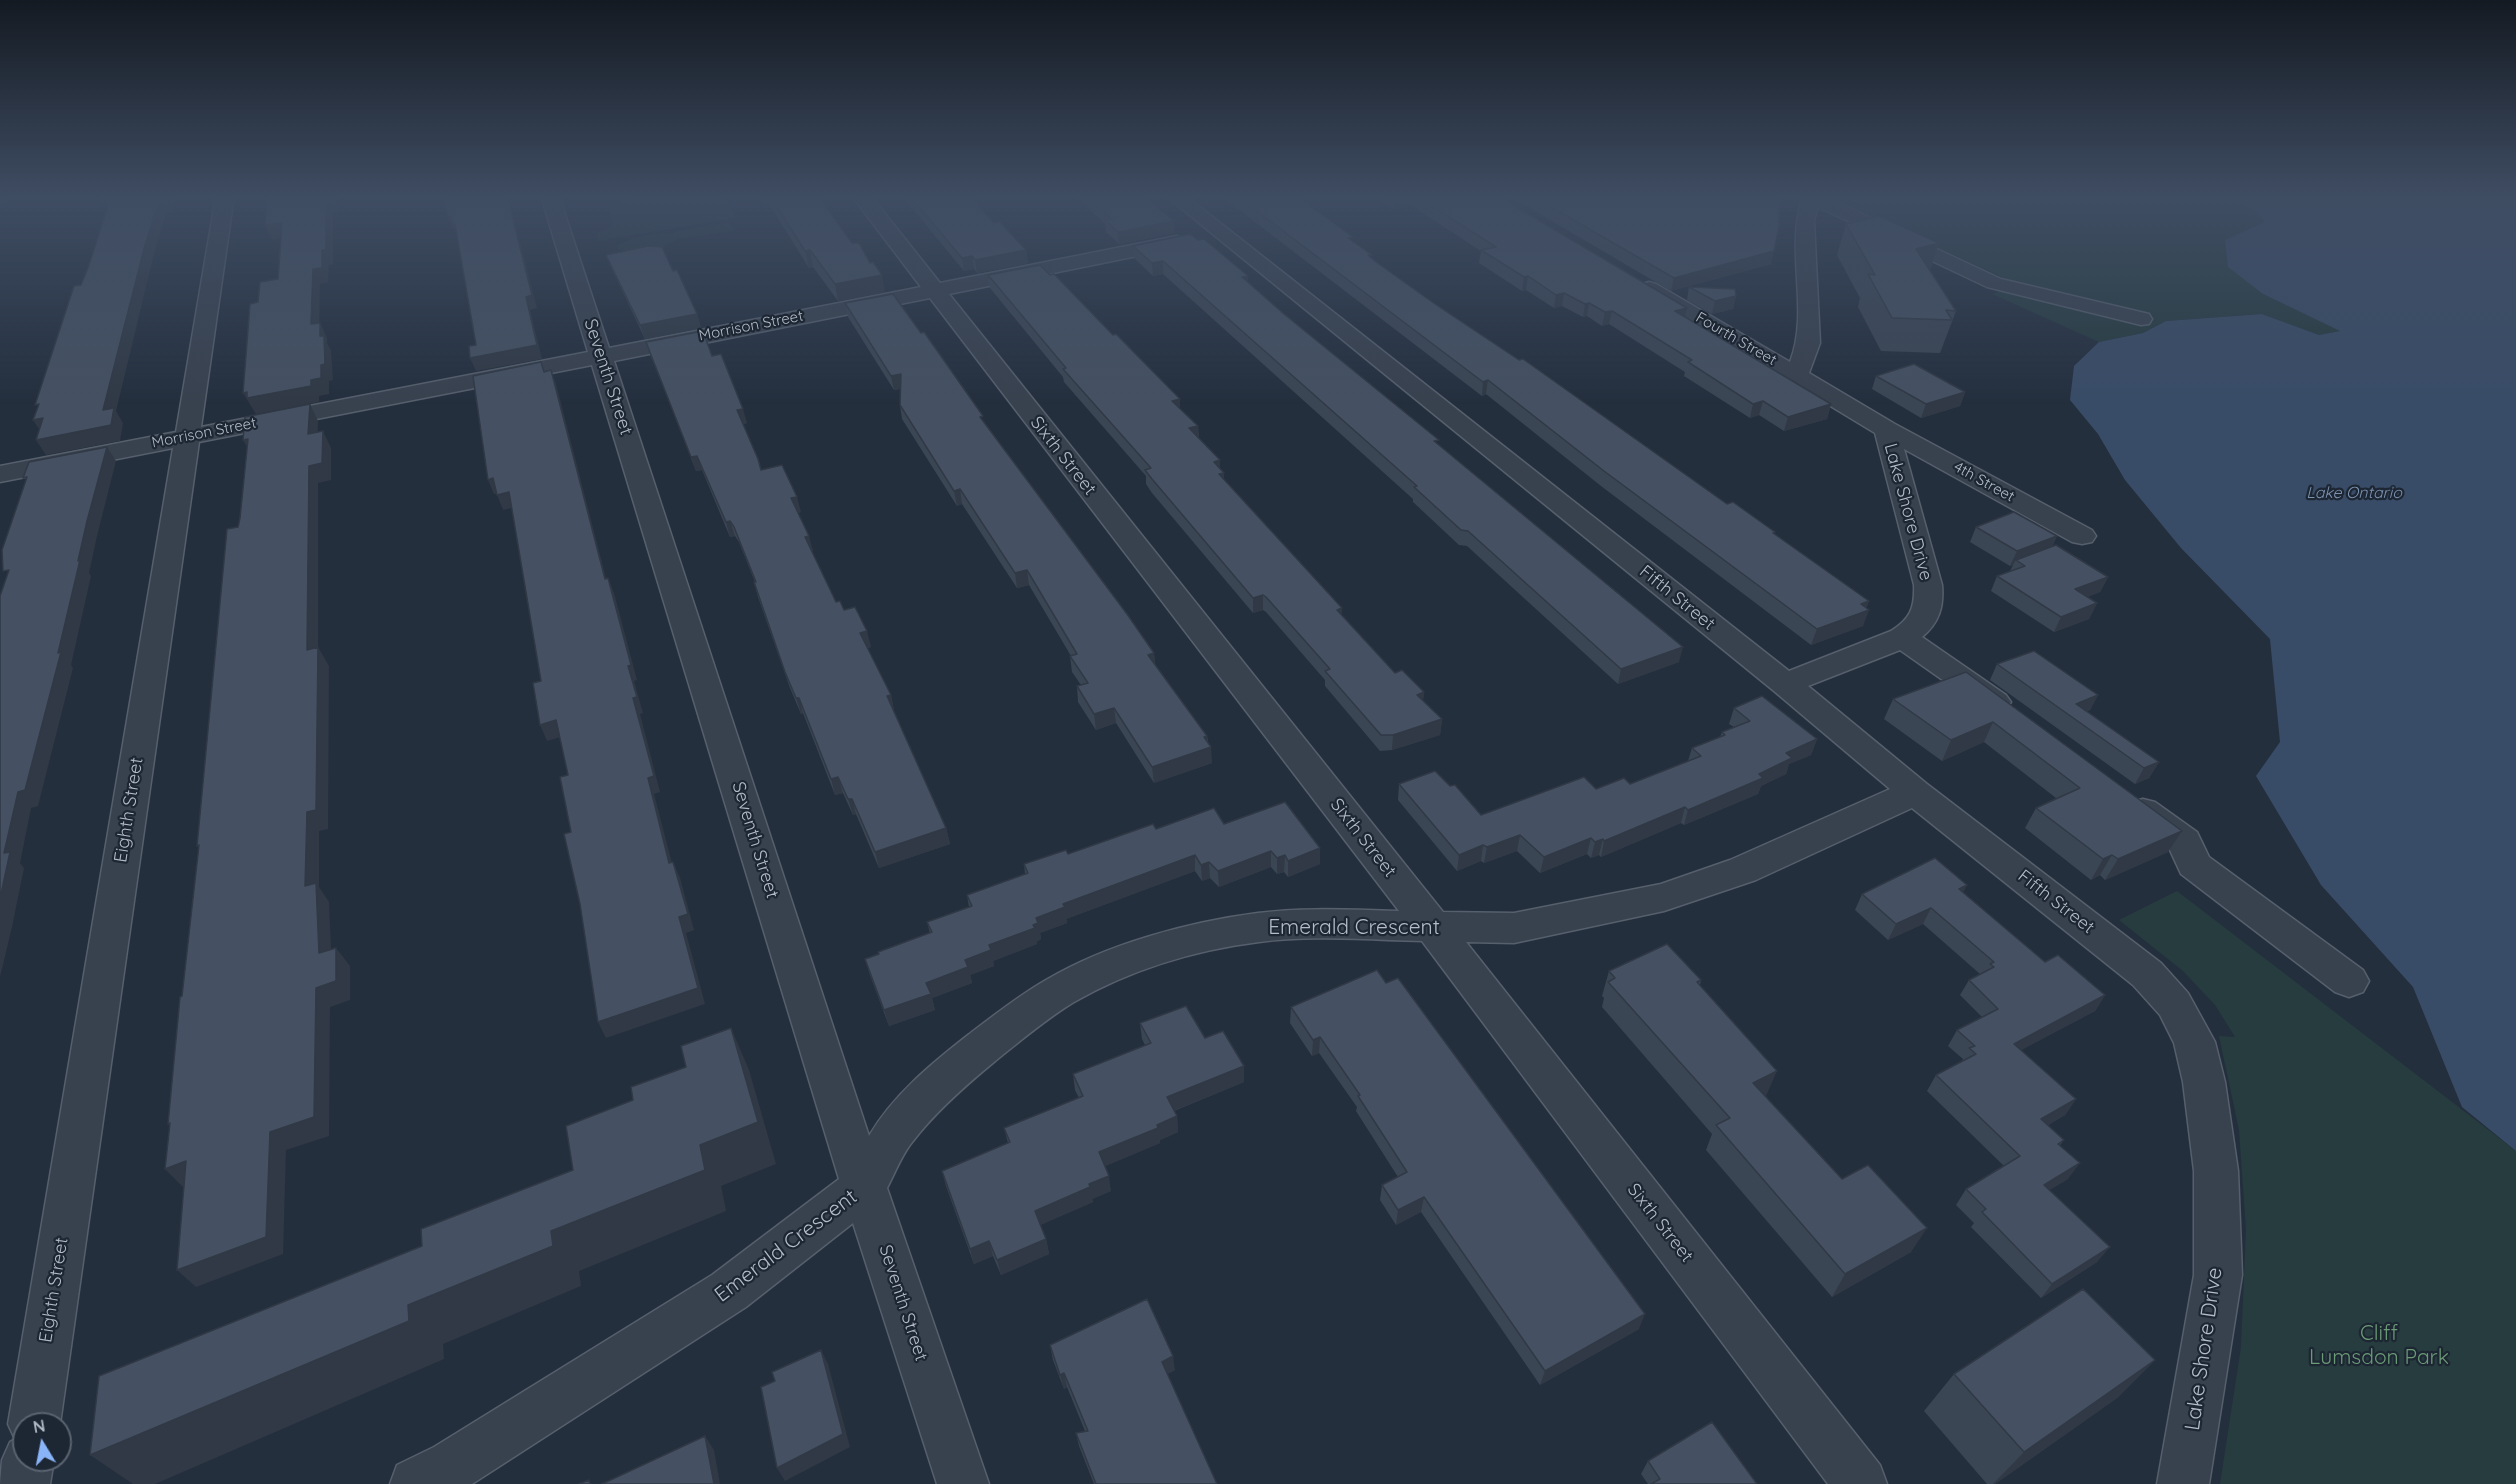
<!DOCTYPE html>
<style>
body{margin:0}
#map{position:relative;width:2516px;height:1484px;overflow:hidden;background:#242f3e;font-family:Quicksand,sans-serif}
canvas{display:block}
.north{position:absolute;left:12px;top:1412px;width:60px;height:60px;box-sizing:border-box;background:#1d2633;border:2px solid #59626f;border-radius:50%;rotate:350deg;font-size:16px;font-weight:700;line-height:24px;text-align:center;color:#b4bcc9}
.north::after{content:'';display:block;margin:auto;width:21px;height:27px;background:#8ab4f8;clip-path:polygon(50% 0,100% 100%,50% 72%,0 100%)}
</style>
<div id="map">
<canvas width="2516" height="1484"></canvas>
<div class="north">N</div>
</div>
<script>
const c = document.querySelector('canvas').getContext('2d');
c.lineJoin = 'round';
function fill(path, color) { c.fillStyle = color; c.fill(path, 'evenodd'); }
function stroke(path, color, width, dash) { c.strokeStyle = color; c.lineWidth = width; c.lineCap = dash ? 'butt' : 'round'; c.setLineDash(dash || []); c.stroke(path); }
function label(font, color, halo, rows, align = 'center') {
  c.font = font + ' Quicksand,sans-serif'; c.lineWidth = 4.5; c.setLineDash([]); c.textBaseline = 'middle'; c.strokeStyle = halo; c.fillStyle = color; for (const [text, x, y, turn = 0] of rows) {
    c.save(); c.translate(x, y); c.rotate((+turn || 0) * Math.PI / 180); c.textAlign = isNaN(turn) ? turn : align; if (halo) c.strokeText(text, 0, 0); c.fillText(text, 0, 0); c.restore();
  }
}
fill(new Path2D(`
 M658 196H723L736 218 598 241 597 233 613 227 608 203Z
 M1827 196H2225L2257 212 2264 222 2225 240 2263 294 2341 331 2319 335 2262 314 2166 321 2143 333 2099 342 1992 294 2019 285Z
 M729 222 734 231 678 239 663 247 633 252 618 249 617 245C637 236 652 232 674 234V232Z
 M2177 891 2516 1151V1484H2220L2241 1347 2246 1230 2239 1130 2219 1036 2235 1037 2215 1005 2183 971 2119 920Z`), '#263c3f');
fill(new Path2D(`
 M2225 196H2516V1151L2462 1107 2413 987 2321 885 2256 776 2280 742 2270 639 2181 548 2125 480 2098 434 2070 400 2074 366 2099 342 2143 333 2166 321 2262 314 2319 335 2340 331 2263 294 2228 267 2225 240 2264 222 2257 212Z`), '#394c67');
const minor = new Path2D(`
 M216 196H234L201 427 588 352 541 196H559L609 348 921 287 852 196H871L940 283 1177 236 1184 238 1187 242 1184 246 1177 248 949 294 1443 912 1514 913 1661 884 1730 860 1890 789 1774 691 1166 196H1186L1789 671 1891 631C1910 619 1915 608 1914 585L1875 433 1642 292 1639 288 1642 284 1649 282 1656 284 1790 362C1810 311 1785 252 1802 199L1800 196H1824L2001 279 2149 314 2152 319 2149 324 2141 325 1987 287 1818 207 1814 220 1820 343 1809 373 1895 424 2092 530 2096 536 2092 542 2082 544 2072 542 1904 449 1942 585C1944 607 1939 623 1922 637L2006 695 2011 702 2006 709 1995 712 1984 709 1900 650 1808 686 1927 784 2161 963 2188 993 2215 1042 2225 1082 2238 1171 2242 1275 2209 1484H2157L2194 1275V1171L2183 1082 2174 1043 2160 1015 2133 985 1912 808 1756 880 1664 911 1514 943 1466 942 1880 1465 1887 1484H1828L1422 941C1368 940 1313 935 1259 942 1195 950 1130 970 1074 1002 1046 1019 1020 1041 994 1062 966 1085 936 1111 913 1141 902 1154 895 1173 887 1188L989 1484H937L853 1223 746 1307 472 1484H390L397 1465 434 1447 712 1275 839 1179 592 365 199 442 60 1424H24V1460H54L50 1484H0L2 1460 10 1442 15 1439 8 1424 173 448 0 482V466L176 432ZM930 298 1399 911C1353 910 1305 907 1258 913 1188 922 1107 944 1046 980 1018 996 993 1016 968 1035 931 1064 893 1095 869 1136L614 361Z
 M2143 799 2155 802 2197 832 2209 857 2363 970 2369 981 2363 992 2349 997 2335 992 2181 874 2169 848 2131 820 2126 811 2131 802Z`);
stroke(minor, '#565f6c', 3);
fill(minor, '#38414e');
fill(new Path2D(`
 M758 196H818L885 292 838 301 813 267 809 268 771 207 766 208Z
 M902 196H969L994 223 1026 250 1028 263 977 273 974 269 964 271Z
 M1075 196H1143L1174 233 1119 244 1106 232 1105 224Z
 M1221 196H1296L1353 241 1371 258 1435 304 1727 504 1775 534 1869 601 1866 608 1863 626 1811 645 1601 486 1486 394 1482 396Z
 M1375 196H1497L1685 318 1831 404 1827 419 1784 431 1759 415 1750 418 1684 376 1685 372 1609 324 1602 326 1587 316 1583 317 1562 306 1554 308 1526 290 1522 291 1479 263 1481 251 1410 205 1394 209Z
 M1509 196H1779L1771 264 1671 291Z
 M1846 224 1939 243 1930 270 1956 311 1940 353 1881 351 1858 307 1860 298 1837 255Z
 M1133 246 1248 283 1438 444 1679 662 1618 684 1467 546 1459 545 1413 502V499L1163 274 1153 276 1134 258Z
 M606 255 673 271 697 314 701 328 645 339 611 267Z
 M988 275H1050L1180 399V409L1198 426 1199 438 1220 460V468L1224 480 1342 615 1395 673 1424 692 1423 700 1442 719 1440 735 1392 750 1380 751 1325 686V680L1266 612 1263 610 1253 613 1152 493 1146 484V476L1064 382 1063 377 990 288Z
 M1689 287 1736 296 1733 309 1712 314 1687 300Z
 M845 303 985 423 1154 653 1155 665 1207 736 1212 763 1154 783 1116 723 1096 730 1078 702 1077 686 1081 685 1072 672 1070 656H1071L1029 585 1017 588 962 504 957 506 902 419 900 405V389L894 390 848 317Z
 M646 342 712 356 747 423 743 424 758 459 761 470 801 512 798 513 813 551H811L836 602 844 610 871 647 867 648 891 695 894 711 946 828 950 844 879 868 856 814 853 815 843 793 835 795 803 713 801 714 790 688 758 597 754 582H755L739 542 735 536 730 537 702 470 696 471 651 356Z
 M1876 376 1965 392 1960 406 1921 418 1872 389Z
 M1976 527 2057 536 2052 547 2108 577 2100 592 2087 597 2097 603 2089 619 2054 632 1991 591 1997 576 2010 571 2013 565 2010 566 1970 542Z
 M1997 664 2098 695 2090 710 2087 711 2159 762 2149 778 2135 784 1990 680Z
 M1966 672 2168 852 2105 880 2100 875 2091 880 2025 828 2036 808 2056 798 1984 742 1942 761 1884 719 1893 699Z
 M1734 708 1817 739 1811 755 1789 764 1786 774 1761 786 1758 794 1684 825 1681 823 1601 857 1599 855 1591 858 1587 854 1540 873 1517 851 1484 863 1481 861 1457 871 1398 800 1399 784 1450 786 1481 815 1596 789 1630 784 1688 761 1692 748 1720 737 1722 732 1734 727 1729 724Z
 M1224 824 1320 864 1288 877 1284 872 1277 874 1271 867 1219 887 1210 878 1202 881 1195 871 1066 919 1067 923 1040 933 1041 939 1037 941V944L993 961 994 966 970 975 972 983 932 998 935 1010 889 1026 870 975 865 959 930 933 927 922 969 907 967 895 1025 874 1024 864 1068 854 1156 829Z
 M1963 893 2045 962 2105 995 2095 1011 2021 1050 2076 1099 2065 1115 2048 1125 2064 1140 2060 1145 2068 1179 2049 1190 2097 1262 2041 1298 1971 1227 1974 1223 1956 1205 1966 1189 2004 1166 1927 1091 1936 1075 1961 1062 1963 1059 1948 1046 1957 1030 1982 1017 1960 995 1969 980 1980 974 1923 924 1888 940 1855 910 1862 894Z
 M1609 971 1701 980 1700 985 1766 1096H1765L1842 1179 1911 1252 1832 1297 1706 1150 1712 1134 1602 1007 1604 998 1602 996Z
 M1291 1007 1639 1329 1540 1385 1421 1212 1396 1225 1380 1200 1382 1185 1398 1177 1356 1111 1357 1107 1319 1053 1312 1056 1290 1023Z
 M1140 1023 1205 1038 1244 1066V1082L1174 1111 1177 1116 1178 1132 1160 1140V1143L1105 1166 1111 1191 1092 1199 1093 1202 1040 1225 1046 1239 1049 1254 1001 1275 993 1256 974 1264 946 1186 942 1171 1008 1143 1004 1128 1079 1098 1075 1090 1073 1074 1145 1045 1142 1039Z
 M1050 1345 1175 1370 1167 1374 1217 1484H1094L1079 1446 1076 1433 1085 1431 1067 1387 1064 1389 1053 1360Z
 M2155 1360 2117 1398 1995 1484H1987L1924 1411 1954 1374Z
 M1648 1461 1757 1484H1648L1641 1474Z`), '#3b4654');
fill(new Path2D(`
 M0 196H13L0 206Z
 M97 196H118L120 199 101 202Z
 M166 196H176L171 213 166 214 153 258 116 411 123 423 120 441 46 455 36 440 103 410 145 245 159 201Z
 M332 196H337L338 212H333V264L329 265 328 282 320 284 319 340 311 324 313 269 322 250 326 199Z
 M507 196H508L537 308 530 310 542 359 476 371 470 358 526 297Z
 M763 196H768L771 207 766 208Z
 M1395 196H1411L1410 205 1394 209Z
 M448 216H451L460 236 458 237 455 228 453 229Z
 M1174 221V233L1119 244 1118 232Z
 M282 223 289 237 272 240 265 225Z
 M1939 243 1928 275 1916 249Z
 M810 250 813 267 809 268 805 251Z
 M1026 250 1028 263 977 273 975 260Z
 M1774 251 1771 264 1671 291 1674 278Z
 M972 256 974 269 964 271 962 258Z
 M1163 261V274L1153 276 1152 263Z
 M882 275 885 292 838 301 835 284Z
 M1248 276V289L1242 277Z
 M1528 276 1526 290 1522 291 1524 277Z
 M1564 293 1562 306 1554 308 1556 295Z
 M1736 296 1733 309 1712 314 1715 301Z
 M1589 303 1587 316 1583 317 1585 304Z
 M1687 308 1684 321 1675 311Z
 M1612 311 1609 324 1602 326 1605 312Z
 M697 314 701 328 645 339 640 325Z
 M320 323 327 338V343L331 351 333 380 329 381V394L319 396V402L256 414 243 393 311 380 320 336Z
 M551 370 556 384 610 594 605 579Z
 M901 374 903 388 894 390 891 376Z
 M1488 380 1486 394 1482 396 1483 382Z
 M1965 392 1960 406 1921 418 1926 404Z
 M1180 399V413L1172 401Z
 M1763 401 1759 415 1750 418 1753 404Z
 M310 404 318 421 317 451 308 434Z
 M1831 404 1827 419 1784 431 1788 417Z
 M743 409 747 423 741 424 737 410Z
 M43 418V435L33 420Z
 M1198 426 1199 440 1189 428Z
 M323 431 331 448V480L318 483V668L307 650 309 466Z
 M248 439 252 456 243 440Z
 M107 447 116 461 97 536 89 573 91 576 71 665 73 668 38 806 31 808 20 863 24 868 12 927 0 977V899L4 853 18 792 58 653 87 521Z
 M697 456 702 470 696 471 691 457Z
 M1220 460V474L1224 473V487L1214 462Z
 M493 478 500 493 494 494 488 480Z
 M960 489 962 504 957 506 954 491Z
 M509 492 515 507 503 510 497 495Z
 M797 497 801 512 795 513 791 498Z
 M730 521 735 536 730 537 726 522Z
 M809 536 813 551 809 552 805 537Z
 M2057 536 2050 551 2016 560 2013 565 2010 566 2017 551Z
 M1027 570 1029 585 1017 588 1015 573Z
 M2108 577 2100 592 2067 605 2075 589Z
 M608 578 614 593 637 680 634 681 643 713 640 714 660 792 654 794 676 879 669 863 648 778 633 698Z
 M1263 595V610L1253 613V598Z
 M1869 601 1865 612 1869 610 1863 626 1811 645 1817 629 1861 604Z
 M2097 603 2089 619 2054 632 2061 617Z
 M1342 608 1341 624 1337 610Z
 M867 631 871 647 864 648 860 633Z
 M318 647 329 666 328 829 319 831V887L329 902 332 972 319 953 305 886 307 812Z
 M1683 647 1679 662 1618 684 1621 669Z
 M1154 653 1155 668 1148 655Z
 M1424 692 1422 708 1417 695Z
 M891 695 894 711 891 712 887 696Z
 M2098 695 2090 710 2072 717 2076 704Z
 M796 698H799L803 713 801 714Z
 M1114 708 1116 723 1096 730 1094 714Z
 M1442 719 1440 735 1392 750 1393 735Z
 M556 720 564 736 547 741 540 725Z
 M1993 722 1984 742 1942 761 1951 740Z
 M1207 736V748L1211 747 1212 763 1154 783 1152 767Z
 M1817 739 1811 755 1789 764 1786 774 1761 786 1758 794 1684 825 1688 810 1759 774 1786 753Z
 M2159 762 2149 778 2135 784 2144 768Z
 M838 777 843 793 835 795 831 779Z
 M848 799H852L856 814 853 815Z
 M1685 807 1681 823 1601 857 1604 841Z
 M946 828 950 844 879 868 875 852Z
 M2182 831 2168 852 2105 880 2118 859Z
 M1520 835 1517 851 1484 863 1487 847Z
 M1591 838 1587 854 1540 873 1544 857Z
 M1603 839 1599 855 1591 858 1595 842Z
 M1483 845 1481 861 1457 871 1459 855Z
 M1320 848V864L1288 877V861Z
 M1271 851V867L1219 887 1218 871Z
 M1195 855V871L1066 919 1067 923 1040 933 1041 939 1037 941V944L993 961 994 966 970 975 972 983 932 998 935 1010 889 1026 884 1010 926 983 989 945 1033 925 1036 918 1063 904Z
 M1285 855 1284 872 1277 874V858Z
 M2112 855 2100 875 2091 880 2103 859Z
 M673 862 680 878 694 930 686 933 705 1004 606 1038 598 1022Z
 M1209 862 1210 878 1202 881 1201 865Z
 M1967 885 1959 901V889Z
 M1931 908 1923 924 1888 940 1896 924Z
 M336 948 350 966V1000L330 1007 329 1136 286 1150 283 1254 196 1287 177 1270Z
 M2105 995 2095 1011 2004 1059 2014 1044Z
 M731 1028 749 1070 776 1164 721 1186 726 1211 579 1271 581 1286 443 1344 444 1359 155 1484H133L90 1455 408 1305 551 1231 700 1145Z
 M1320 1037 1319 1053 1312 1056 1313 1040Z
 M1244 1066V1082L1168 1113 1167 1097Z
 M1777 1071 1766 1096 1743 1108 1753 1083Z
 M2076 1099 2065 1115 2031 1134 2041 1119Z
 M1177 1116 1178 1132 1160 1140V1143L1101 1168 1099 1152Z
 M186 1161 204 1180 183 1187 165 1169Z
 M2080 1163 2068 1179 2033 1200 2044 1185Z
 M1109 1176 1111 1191 1092 1199 1093 1202 1038 1226 1035 1211 1089 1184Z
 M1424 1197 1421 1212 1396 1225 1398 1210Z
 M1927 1228 1911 1252 1832 1297 1845 1274Z
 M1046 1239 1049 1254 1001 1275 997 1260Z
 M989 1241 993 1256 974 1264 970 1249Z
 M2110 1247 2097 1262 2041 1298 2052 1284Z
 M1645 1314 1639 1329 1540 1385 1545 1371Z
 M821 1350 828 1364 850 1447 785 1481 777 1468Z
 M1173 1356 1175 1370 1163 1376 1162 1362Z
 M2155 1360 2117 1398 1995 1484H1993L2024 1452Z
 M1064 1373 1067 1387 1064 1389 1060 1375Z
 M705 1436 714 1450 720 1484H714Z`), '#303945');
const building = new Path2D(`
 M111 196H166L164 200 159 201 145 245 103 410 114 408 111 425 36 440 43 418 33 420 39 404 35 405 74 286 81 285 88 268Z
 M268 196H332V198L326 199V250H322V268L313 269 311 324 320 323V336H324L325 364 321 365V378L311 380V386L247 398V392L243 393 250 304 258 302 260 282 278 279 282 223 265 225Z
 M444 196H507L532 295 526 297 537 345 470 358 469 346 476 345 455 224H453L451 216H448Z
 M770 196H818L852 243H859L870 263 873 262 882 275 835 284 810 250 805 251Z
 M910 196H969L994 223 1000 222 1026 250 975 260 972 256 962 258Z
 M1087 196H1143L1174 221 1118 232 1105 220 1112 219Z
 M1237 196H1296L1353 237 1348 238 1372 255H1368L1376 262 1435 304 1519 360 1523 359 1727 504 1733 502 1775 532 1773 533 1869 601 1861 604 1869 610 1817 629 1604 471 1488 380 1483 382Z
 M1416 196H1497L1687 308 1675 311 1831 404 1788 417 1763 401 1753 404 1688 362 1692 360 1612 311 1605 312 1589 303 1585 304 1564 293 1556 295 1528 276 1524 277 1481 250 1496 247Z
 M1532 196H1779V226L1774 251 1674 278Z
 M1879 216 1939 243 1916 249 1956 311 1946 310 1952 320 1892 318 1868 274 1875 275 1846 224Z
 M1190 234 1198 240 1204 239 1248 276 1242 277 1284 314 1439 440 1434 441 1683 647 1621 669 1468 531 1461 530 1414 487 1417 486 1163 261 1152 263 1133 246Z
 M648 246 662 247 673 271 677 270 697 314 640 325 606 255Z
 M1040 265 1050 275 1054 274 1113 335 1116 334 1180 399 1172 401 1198 426 1189 428 1220 460 1214 462 1224 473 1219 474 1342 608 1337 610 1395 673 1402 670 1424 692 1417 695 1442 719 1393 735H1381L1325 671 1330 669 1266 597 1263 595 1253 598 1152 479 1145 470 1151 468 1063 369 1066 368 988 275Z
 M1689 287 1735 289 1736 296 1715 301Z
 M893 294 921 333 924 332 983 416 980 417 1127 614 1154 653 1148 655 1207 736 1204 737 1211 747 1152 767 1114 708 1094 714 1077 686 1088 683 1070 656 1077 654 1027 570 1015 573 960 489 954 491 900 405 901 374 891 376 845 303Z
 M703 331 712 356 721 354 743 409 737 410 758 459 761 470 782 465 797 497 791 498 809 536 805 537 836 602 840 601 844 610 855 607 867 631 860 633 891 695 887 696 946 828 875 852 852 799H848L838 777 831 779 799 698H796L785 672 754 582H756L734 527 730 521 726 522 697 456 691 457 646 342Z
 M541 362 544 372 551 370 605 579 608 578 631 665 628 666 637 697 633 698 654 776 648 778 669 863 673 862 688 914 679 917 698 988 598 1022 580 904 564 834 571 832 560 777 568 775 556 720 540 725 533 683 541 681 509 492 497 495 493 478 488 480 473 376Z
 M1914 364 1965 392 1926 404 1876 376Z
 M310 404 308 434 323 431 322 463 309 466 307 650 318 647 316 810 307 812 305 886 316 883 319 953 336 948V981L316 988 314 1117 270 1132 266 1237 177 1270 186 1161 165 1169 170 1123 168 1124 180 997 182 996 199 845 197 846 227 529 238 527 240 518 248 439 243 440 245 417Z
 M107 447 87 521 78 561 80 560 58 653 61 652 25 790 18 792 4 853 10 852 0 899V596L9 570 3 571 2 550 27 477 23 478 29 462Z
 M2014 512 2057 536 2017 551 1976 527Z
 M2056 545 2108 577 2075 589 2097 603 2061 617 1997 576 2025 566 2016 560Z
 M2034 651 2098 695 2076 704 2159 762 2144 768 1997 664Z
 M1966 672 2182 831 2118 859 2112 855 2103 859 2036 808 2080 788 1993 722 1951 740 1893 699Z
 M1762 696 1817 739 1786 753 1792 758 1759 774 1763 778 1688 810 1685 807 1604 841 1603 839 1595 842 1591 838 1544 857 1520 835 1487 847 1483 845 1459 855 1399 784 1435 771 1450 786 1455 785 1481 815 1584 777 1596 789 1624 778 1630 784 1701 756 1692 748 1725 735 1722 732 1750 721 1734 708Z
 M1285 802 1320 848 1288 861 1285 855 1277 858 1271 851 1218 871 1209 862 1201 865 1195 855 1063 904 1065 907 1036 918 1038 923 1033 925 1035 928 989 945 991 950 965 960 968 967 926 983 931 994 884 1010 865 959 879 954 878 952 932 932 927 922 972 906 967 895 1028 873 1024 864 1066 850 1068 854 1153 824 1156 829 1214 808 1224 824Z
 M1935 858 1967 885 1959 889 2045 962 2058 955 2105 995 2014 1044 2076 1099 2041 1119 2064 1140 2058 1144 2080 1163 2044 1185 2110 1247 2052 1284 1982 1212 1986 1209 1966 1189 2020 1156 1936 1075 1976 1054 1969 1048 1975 1046 1957 1030 1998 1009 1969 980 1994 967 1990 964 1994 962 1931 908 1896 924 1862 894Z
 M1667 944 1701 980 1697 982 1777 1071 1753 1083 1842 1179 1868 1165 1927 1228 1845 1274 1716 1125 1730 1118 1608 982 1615 978 1609 971Z
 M1377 970 1386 983 1398 978 1645 1314 1545 1371 1424 1197 1398 1210 1382 1185 1407 1172 1358 1096 1360 1095 1320 1037 1313 1040 1291 1007Z
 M1186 1006 1205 1038 1223 1031 1244 1066 1167 1097 1177 1116 1157 1125 1158 1128 1099 1152 1109 1176 1089 1184 1090 1187 1035 1211 1046 1239 997 1260 989 1241 970 1249 942 1171 1010 1142 1004 1128 1083 1096 1073 1074 1151 1043 1140 1023Z
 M731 1028 758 1122 700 1145 705 1170 551 1231 553 1246 408 1305 409 1321 90 1455 99 1376 422 1246 421 1229 573 1170 566 1126 633 1100 631 1087 686 1067 681 1046Z
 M2083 1289 2155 1360 2024 1452 1954 1374Z
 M1147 1299 1173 1356 1162 1362 1217 1484H1096L1076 1433 1088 1431 1064 1373 1060 1375 1050 1345Z
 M821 1350 843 1434 777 1468 761 1387 775 1381 772 1372Z
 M1712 1422 1757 1484H1651L1660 1479 1648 1461Z
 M705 1436 714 1484H602Z
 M589 1480 590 1484H579Z`);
fill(building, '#455162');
stroke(building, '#303945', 1.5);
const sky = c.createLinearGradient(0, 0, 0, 404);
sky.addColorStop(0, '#141a22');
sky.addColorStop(0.49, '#3f4d63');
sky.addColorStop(1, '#3f4d6300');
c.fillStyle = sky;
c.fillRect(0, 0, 2516, 404);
label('15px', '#b4bcc9', '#1d2633', [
 ["Morrison Street",751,326,-11],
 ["Fourth Street",1736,339,30],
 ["Morrison Street",204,433,-11],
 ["4th Street",1984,482,29]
]);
label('italic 16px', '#7c92b1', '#1d2633', [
 ["Lake Ontario",2354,493]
]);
label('18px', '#b4bcc9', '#1d2633', [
 ["Seventh Street",608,377,72],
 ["Sixth Street",1063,456,52],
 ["Lake Shore Drive",1908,512,75],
 ["Fifth Street",1677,598,39],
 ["Eighth Street",129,810,-81],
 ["Sixth Street",1363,838,52],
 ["Seventh Street",755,840,73],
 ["Fifth Street",2056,902,38],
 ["Sixth Street",1660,1223,52],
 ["Eighth Street",54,1290,-81],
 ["Seventh Street",903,1303,72]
]);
label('21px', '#b4bcc9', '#1d2633', [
 ["Emerald Crescent",1354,928],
 ["Emerald Crescent",786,1246,-37],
 ["Lake Shore Drive",2204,1349,-82]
]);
label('21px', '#6b9a76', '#1d2633', [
 ["Cliff",2379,1334],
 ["Lumsdon Park",2379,1358]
]);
</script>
